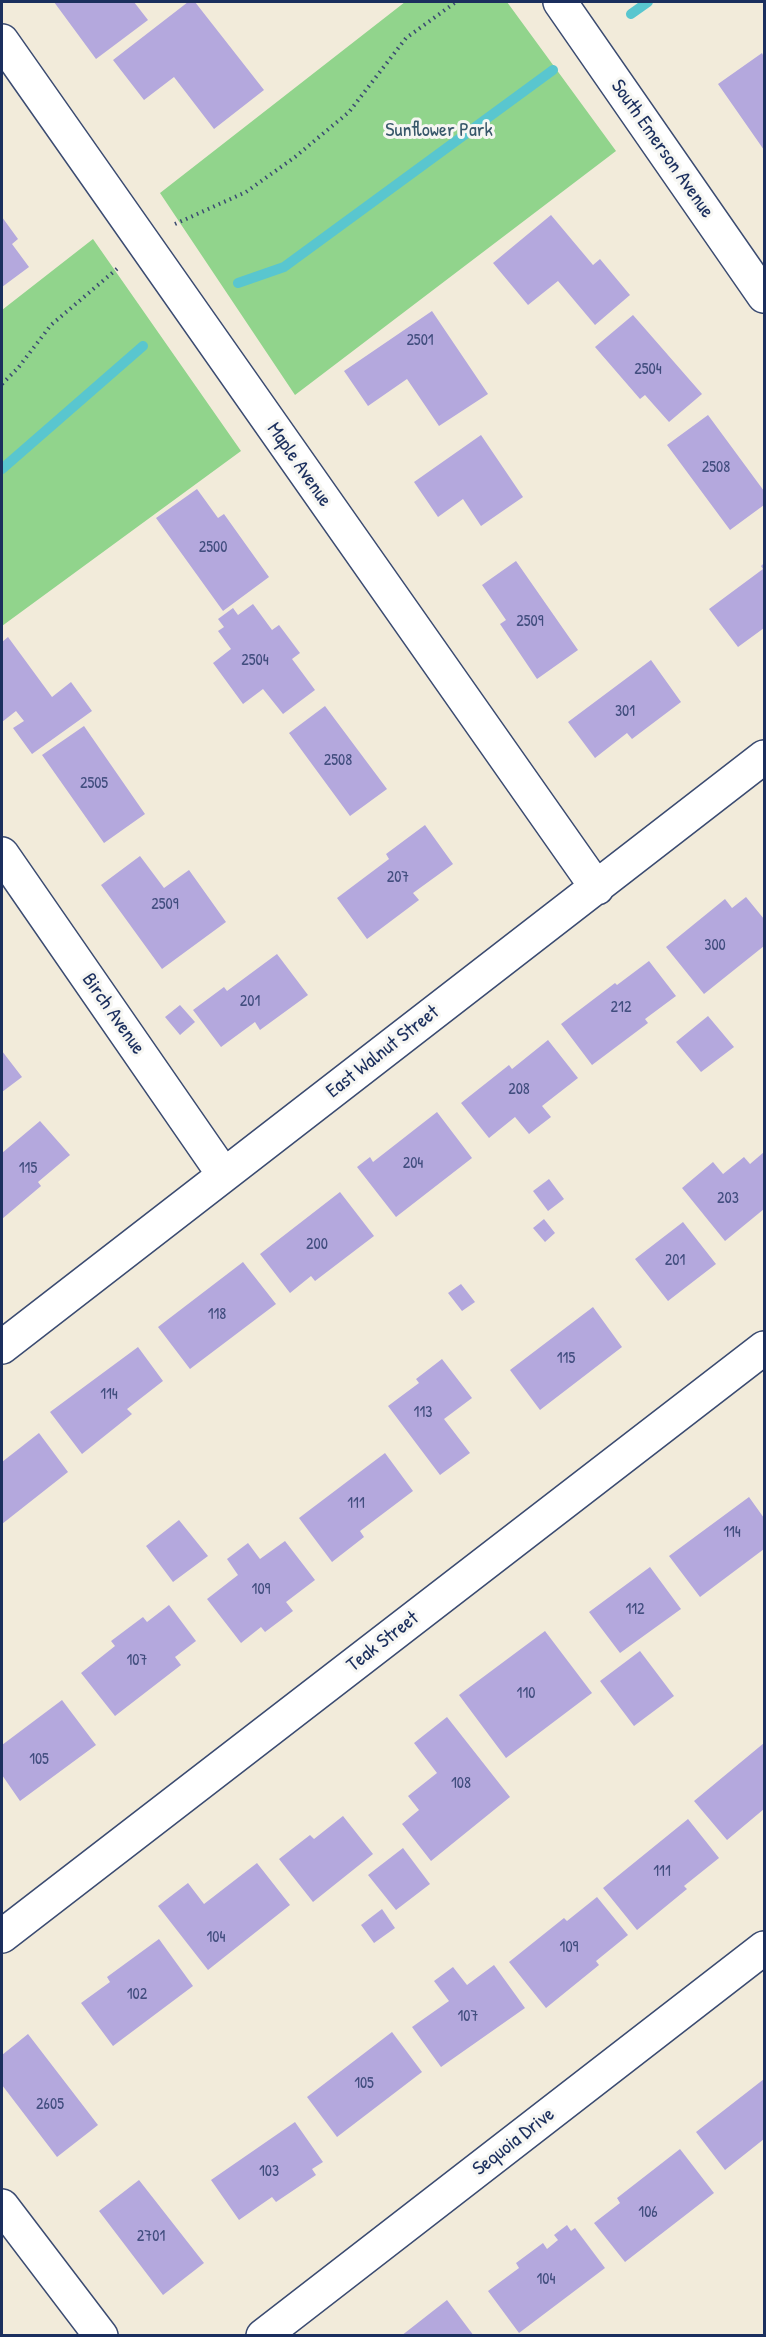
<!DOCTYPE html>
<style>
body{margin:0}
#map{position:relative;width:766px;height:2337px;overflow:hidden;background:#f2ebda;font-family:"Patrick Hand",sans-serif}
canvas{display:block}
.frame{position:absolute;inset:0;border:3px solid #1b2f5e;pointer-events:none}
</style>
<div id="map">
<canvas width="766" height="2337"></canvas>
<div class="frame"></div>
</div>
<script>
const c = document.querySelector('canvas').getContext('2d');
c.lineJoin = 'round';
function fill(path, color) { c.fillStyle = color; c.fill(path, 'evenodd'); }
function stroke(path, color, width, dash) { c.strokeStyle = color; c.lineWidth = width; c.lineCap = dash ? 'butt' : 'round'; c.setLineDash(dash || []); c.stroke(path); }
function label(font, color, halo, rows, align = 'center') {
  c.font = font + ' "Patrick Hand",sans-serif'; c.lineWidth = 6; c.setLineDash([]); c.textBaseline = 'middle'; c.strokeStyle = halo; c.fillStyle = color; for (const [text, x, y, turn = 0] of rows) {
    c.save(); c.translate(x, y); c.rotate((+turn || 0) * Math.PI / 180); c.textAlign = isNaN(turn) ? turn : align; if (halo) c.strokeText(text, 0, 0); c.fillText(text, 0, 0); c.restore();
  }
}
fill(new Path2D(`
 M405 2H507L616 151 295 395 160 193Z
 M93 239 241 451 2 626V310Z`), '#91d48c');
stroke(new Path2D(`
 M631 14 648 2
 M238 283 284 267 553 70
 M2 469 143 346`), '#59c6cf', 10);
fill(new Path2D(`
 M54 2H134L148 20 96 59Z
 M188 2H195L264 90 214 129 174 77 144 100 113 60Z
 M762 53 764 57V150L718 84Z
 M551 215 593 265 600 259 630 295 595 325 558 281 528 305 493 263Z
 M2 217 18 239 12 244 29 267 2 287Z
 M432 311 488 394 439 426 407 379 368 406 344 371Z
 M633 315 702 394 669 422 645 395 640 399 595 347Z
 M708 415 764 491V505L730 530 667 445Z
 M481 435 523 497 481 526 463 499 438 517 414 482Z
 M197 489 218 518 224 514 269 577 223 611 156 518Z
 M516 561 578 650 537 679 500 624 506 620 482 585Z
 M764 563V628L738 647 709 609 763 569 761 566Z
 M253 604 272 630 279 625 300 653 292 659 315 690 283 714 263 689 243 704 213 663 231 649 218 631 224 627 218 619 233 608 238 615Z
 M8 637 52 697 71 682 92 711 32 754 13 728 24 721 16 711 2 722V642Z
 M651 660 681 702 632 739 627 733 595 758 568 722Z
 M325 706 387 789 350 816 289 733Z
 M84 726 145 814 104 843 42 755Z
 M425 825 453 864 413 893 419 900 367 939 337 898 389 859 386 854Z
 M140 856 164 888 189 870 226 922 162 969 101 885Z
 M746 897 764 919V946L704 994 666 947 725 899 732 908Z
 M277 954 308 995 260 1030 255 1022 221 1047 193 1010 224 987 227 991Z
 M649 961 676 996 645 1019 648 1023 592 1065 561 1024 615 983 617 985Z
 M180 1005 195 1022 180 1035 165 1017Z
 M708 1016 734 1047 701 1072 676 1042Z
 M548 1040 578 1078 542 1106 551 1117 529 1134 515 1117 489 1138 461 1103 509 1065 512 1069Z
 M2 1051 22 1077 2 1092Z
 M437 1112 472 1158 396 1217 357 1167 370 1157 373 1162Z
 M40 1121 70 1155 38 1182 41 1186 2 1219V1153Z
 M764 1152V1209L725 1241 682 1188 713 1162 723 1174 744 1157 750 1164Z
 M549 1179 564 1199 548 1211 533 1191Z
 M340 1192 374 1236 315 1281 311 1276 290 1293 260 1254Z
 M544 1219 555 1233 545 1242 533 1228Z
 M683 1222 716 1264 668 1301 635 1259Z
 M243 1262 276 1304 190 1369 158 1327Z
 M461 1284 475 1302 462 1311 448 1293Z
 M593 1307 622 1347 540 1410 510 1370Z
 M138 1347 163 1381 127 1409 132 1414 82 1454 50 1412Z
 M442 1359 472 1398 444 1419 470 1453 440 1475 388 1406 419 1383 416 1379Z
 M39 1433 68 1472 2 1524V1462Z
 M385 1453 413 1491 360 1531 364 1537 332 1562 299 1518Z
 M749 1497 764 1518V1549L700 1597 669 1556Z
 M179 1520 208 1556 173 1582 146 1546Z
 M285 1541 315 1580 286 1602 293 1611 265 1632 261 1627 241 1643 207 1599 238 1575 227 1559 248 1543 260 1559Z
 M650 1567 681 1609 620 1653 589 1612Z
 M169 1605 196 1641 175 1657 181 1665 115 1716 81 1673 115 1646 111 1641 143 1617 147 1622Z
 M545 1631 592 1693 506 1758 459 1695Z
 M640 1651 674 1696 634 1726 600 1681Z
 M62 1700 96 1745 20 1801 2 1775V1745Z
 M447 1717 510 1797 431 1861 402 1824 419 1810 408 1796 437 1773 414 1743Z
 M764 1743V1809L727 1840 694 1801Z
 M343 1816 373 1854 313 1902 279 1859 310 1835 314 1839Z
 M688 1819 719 1858 684 1886 687 1889 637 1930 603 1888Z
 M403 1848 430 1884 396 1910 368 1875Z
 M257 1863 290 1905 208 1970 158 1906 188 1883 204 1904Z
 M597 1897 628 1935 596 1961 599 1965 546 2008 509 1962 564 1918 567 1921Z
 M382 1909 395 1928 374 1943 361 1925Z
 M159 1939 193 1986 113 2046 81 2003 110 1982 107 1977Z
 M494 1965 525 2008 441 2067 412 2027 449 2001 434 1981 453 1967 467 1985Z
 M392 2032 422 2072 337 2137 307 2097Z
 M28 2034 98 2125 57 2157 2 2085V2055Z
 M764 2079V2139L725 2170 696 2132Z
 M295 2122 323 2162 312 2169 316 2175 276 2202 272 2197 239 2220 211 2180Z
 M680 2149 714 2193 625 2262 594 2223 620 2203 617 2198Z
 M139 2180 204 2263 163 2295 99 2211Z
 M567 2225 571 2231 575 2228 605 2268 519 2333 488 2291 519 2268 516 2263 543 2243 547 2249 558 2240 554 2235Z
 M447 2300 474 2336H401Z`), '#b4a8dd');
const street = new Path2D(`
 M560 2 764 296
 M2 41 597 888
 M2 854 224 1175
 M2 1347 764 757
 M2 1936 764 1348
 M2 2206 101 2336
 M263 2336 764 1948`);
stroke(street, '#3b4b71', 36);
stroke(new Path2D(`
 M175 224 246 192 295 157 349 112 406 38 456 2
 M2 384 18 368 51 325 118 268`), '#3b4b71', 4, [1.5, 4.5]);
stroke(street, '#fff', 33);
label('16px', '#414d7e', null, [
 ["2501",420,341],
 ["2504",648,370],
 ["2508",716,468],
 ["2500",213,548],
 ["2509",530,622],
 ["2504",255,661],
 ["301",625,712],
 ["2508",338,761],
 ["2505",94,784],
 ["207",398,878],
 ["2509",165,905],
 ["300",715,946],
 ["201",250,1002],
 ["212",621,1008],
 ["208",519,1090],
 ["204",413,1164],
 ["115",28,1169],
 ["203",728,1199],
 ["200",317,1245],
 ["201",675,1261],
 ["118",217,1315],
 ["115",566,1359],
 ["114",109,1395],
 ["113",423,1413],
 ["111",356,1504],
 ["114",732,1533],
 ["109",261,1590],
 ["112",635,1610],
 ["107",137,1661],
 ["110",526,1694],
 ["105",39,1760],
 ["108",461,1784],
 ["111",662,1872],
 ["104",216,1938],
 ["109",569,1948],
 ["102",137,1995],
 ["107",468,2017],
 ["105",364,2084],
 ["2605",50,2105],
 ["103",269,2172],
 ["106",648,2213],
 ["2701",151,2237],
 ["104",546,2280]
]);
label('20px', '#38586a', '#f6f6f2', [
 ["Sunflower Park",439,131]
]);
label('20px', '#1b2f5e', '#f6f6f2', [
 ["South Emerson Avenue",662,149,55],
 ["Maple Avenue",299,465,55],
 ["Birch Avenue",113,1014,55],
 ["East Walnut Street",383,1052,-38],
 ["Teak Street",383,1642,-38],
 ["Sequoia Drive",514,2142,-38]
]);
</script>
